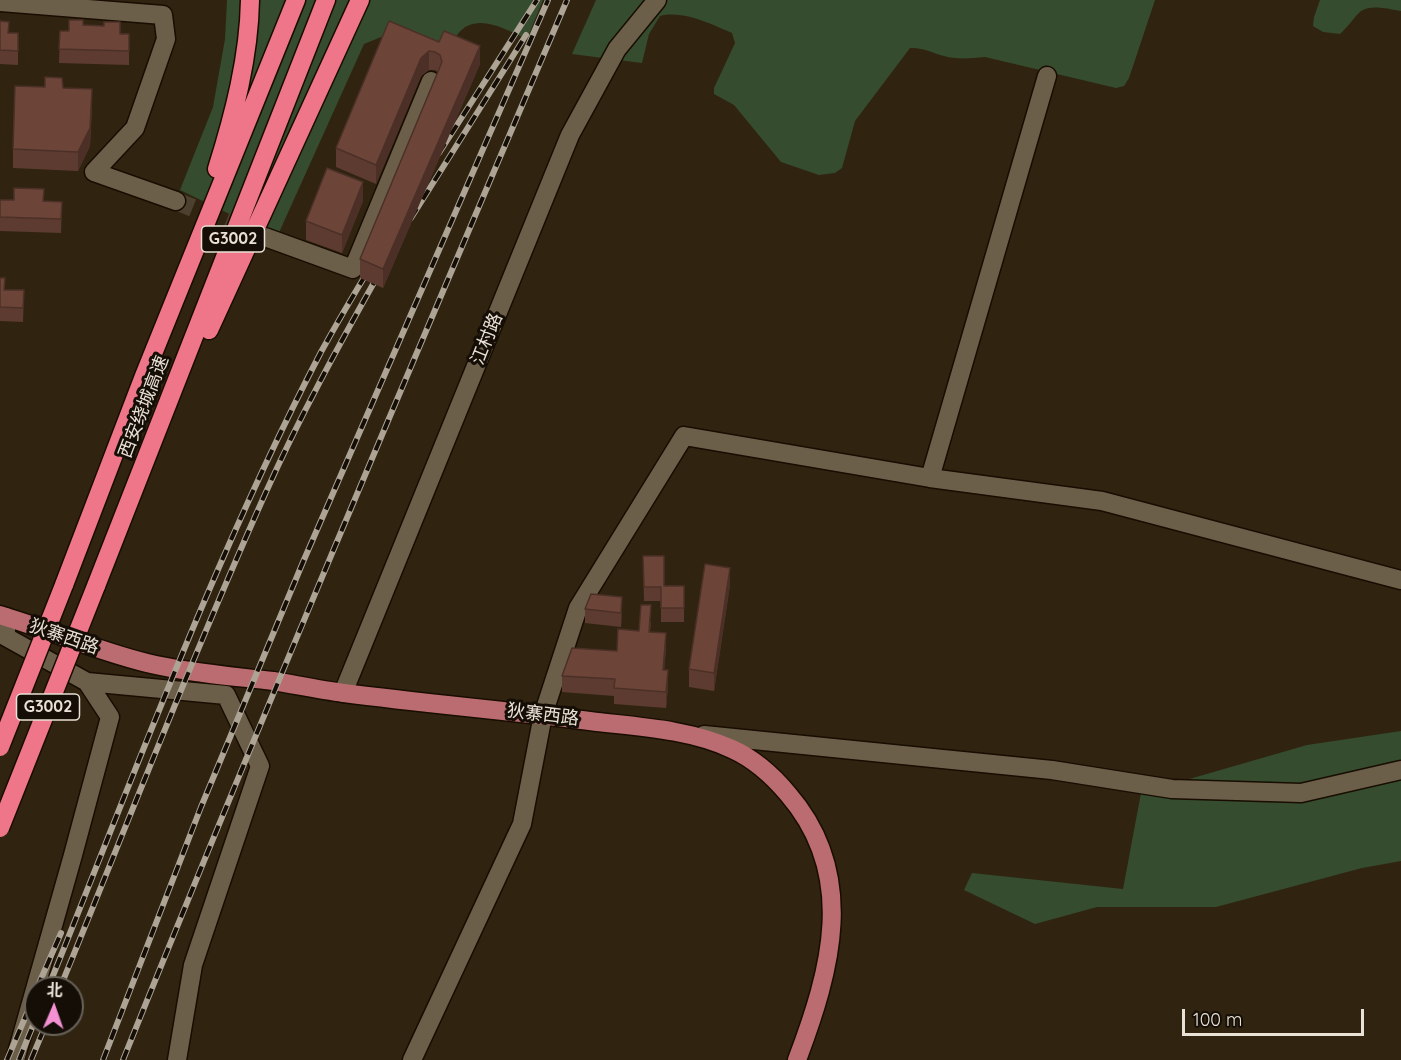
<!DOCTYPE html>
<meta charset="utf-8">
<style>
body{margin:0}
#map{position:relative;width:1401px;height:1060px;overflow:hidden;background:#302411;font-family:Quicksand,"Noto Sans SC",sans-serif}
canvas{display:block}
.north{position:absolute;left:24px;top:976px;width:60px;height:60px;box-sizing:border-box;background:#140e07;border:2px solid #696259;border-radius:50%;rotate:2deg;font-size:16px;font-weight:700;line-height:24px;text-align:center;color:#e9e1d5}
.north::after{content:'';display:block;margin:auto;width:21px;height:27px;background:#f491d3;clip-path:polygon(50% 0,100% 100%,50% 72%,0 100%)}
.scale{position:absolute;left:1182px;top:1009px;width:182px;height:27px;box-sizing:border-box;border:3px solid #e9e1d5;border-top:0;padding-left:8px;font-size:18px;line-height:21px;white-space:nowrap;color:#e9e1d5;-webkit-text-stroke:4px #140e07;paint-order:stroke}
</style>
<div id="map">
<canvas width="1401" height="1060"></canvas>
<div class="north">北</div>
<div class="scale">100 m</div>
</div>
<script>
const c = document.querySelector('canvas').getContext('2d');
c.lineJoin = 'round';
function fill(path, color) { c.fillStyle = color; c.fill(path, 'evenodd'); }
function stroke(path, color, width, dash) { c.strokeStyle = color; c.lineWidth = width; c.lineCap = dash ? 'butt' : 'round'; c.setLineDash(dash || []); c.stroke(path); }
function label(font, color, halo, rows, align = 'center') {
  c.font = font + ' Quicksand,"Noto Sans SC",sans-serif'; c.lineWidth = 6; c.setLineDash([]); c.textBaseline = 'middle'; c.strokeStyle = halo; c.fillStyle = color; for (const [text, x, y, turn = 0] of rows) {
    c.save(); c.translate(x, y); c.rotate((+turn || 0) * Math.PI / 180); c.textAlign = isNaN(turn) ? turn : align; if (halo) c.strokeText(text, 0, 0); c.fillText(text, 0, 0); c.restore();
  }
}
fill(new Path2D(`
 M227 0H543L527 39C507 30 475 10 457 35 453 41 450 49 447 56L386 35 364 44 277 237 180 190 213 107 225 39Z
 M596 0H1155L1129 78 1124 86 1116 88 985 57C972 58 957 60 944 56 933 53 922 47 910 48L855 121 842 168 835 173 819 175 781 162 734 105 714 94V88L735 43 732 33C711 24 683 10 660 16L649 34 642 63 572 54Z
 M1320 0H1401V11C1389 9 1371 4 1361 11 1355 16 1347 28 1340 34L1323 32 1313 26 1314 17Z
 M1401 731V861L1362 868 1216 907H1097L1035 924 964 890 972 873 1123 889 1141 793 1307 745Z`), '#354c2e');
stroke(new Path2D(`
 M176 201 252 232`), '#4c402e', 18, [18, 9]);
const minor = new Path2D(`
 M0 2 163 15 166 39 135 128 94 172 176 201
 M265 237 353 269 431 81
 M930 478 1047 76
 M6 617V637L87 682 110 717 73 855 15 1060
 M87 682 226 695 260 766 193 965 177 1060
 M343 693 570 135 617 49 657 0
 M704 735 1052 770 1172 789 1301 793 1401 770
 M412 1060 522 824 543 715 578 608 684 436 930 478 1102 501 1401 580`);
const major = new Path2D(`
 M0 615C50 630 97 651 147 663 189 673 231 676 273 681 297 685 320 690 344 693 428 704 513 711 597 722 642 727 691 730 732 749 754 759 773 776 788 794 858 875 831 970 797 1060`);
const highway = new Path2D(`
 M217 169C234 115 249 57 250 0
 M209 330 360 0
 M64 585 144 376 296 0
 M96 586 326 0`);
stroke(minor, '#180d00', 21);
stroke(major, '#180d00', 21);
stroke(highway, '#180d00', 21);
stroke(minor, '#6c5f4a', 18);
stroke(major, '#bb6c70', 18);
stroke(highway, '#ef7589', 18);
const rail = new Path2D(`
 M439 153 537 0
 M411 218 526 35
 M37 988 61 933
 M48 988C134 775 215 555 321 352 337 323 354 294 371 266
 M60 988C128 822 193 655 266 492 300 416 340 343 381 270
 M7 1060 36 992
 M19 1060 36 1018
 M31 1060 46 1024
 M103 1060 201 807 303 562 548 0
 M123 1060C266 705 417 352 567 0`);
stroke(rail, '#ada495', 6);
stroke(rail, '#140e07', 4, [11]);
const highwayBridge = new Path2D(`
 M0 747 64 585
 M0 828 96 586`);
stroke(highwayBridge, '#180d00', 21, []);
stroke(highwayBridge, '#ef7589', 18);
fill(new Path2D(`
 M0 21 18 47V65L0 64Z
 M389 21 480 64 383 288 360 278V259L438 72 435 70H429L421 76 376 184 336 167V148Z
 M83 25 120 34H129V65L59 63 60 31H69Z
 M63 88 92 108 90 146 78 171 13 168V149Z
 M0 200 62 202 61 233 0 231Z
 M363 201 342 253 306 240V221Z
 M0 278 5 290H24L23 322 0 321Z
 M643 556 664 586H684V622H661V601H644Z
 M730 585 714 691 689 687V669Z
 M585 609 622 611 621 627 585 623Z
 M651 622 650 632 666 649 664 670 668 687 666 708 614 704V696L562 692V676L617 651 639 631Z`), '#5d3b30');
fill(new Path2D(`
 M480 46V64L383 288V269Z
 M429 51V70L421 76 376 184V165L421 58Z
 M92 89 90 146 78 171V152Z
 M363 182V201L342 253V235Z
 M730 568V585L714 691V673Z
 M622 597V611L621 627V613Z
 M666 633V649L663 686V670Z
 M668 670V687L666 708V692Z`), '#4c3027');
const building = new Path2D(`
 M69 20H83V25L104 26V22H120V34H129V51L59 49 60 31H69Z
 M0 21 9 22 8 33H18V51L0 50Z
 M389 21 439 42 444 31 480 46 383 269 360 259 442 62 440 55 435 52 429 51 421 58 376 165 336 148Z
 M45 77 62 78 63 88 92 89 90 128 78 152 13 149 15 86 45 87Z
 M327 168 363 182 342 235 306 221Z
 M14 188 44 189 43 201 62 202 61 219 0 217V200H14Z
 M0 278H5L4 290H24L23 308 0 307Z
 M643 556H664V586H684V608H661V587H644Z
 M705 564 730 568 714 673 689 669Z
 M591 594 622 597 621 613 585 609Z
 M641 605H651L649 632 666 633 663 670H668L666 692 614 688 615 679 562 676 572 648 617 651 618 629 639 631Z`);
fill(building, '#6c4538');
stroke(building, '#4c3027', 1.5);
for (const [x, y, w] of [
 [233,239,63],
 [48,707,63]
]) { const box = new Path2D(); box.roundRect(x - w / 2, y - 13, w, 26, 4.5); c.fillStyle = '#140e07'; c.fill(box); stroke(box, '#e9e1d5', 1.5); }
label('bold 16px', '#e9e1d5', null, [
 ["G3002",233,239],
 ["G3002",48,707]
]);
label('18px', '#e9e1d5', '#140e07', [
 ["江村路",487,339,-68],
 ["西安绕城高速",144,407,-69],
 ["狄寨西路",64,637,19],
 ["狄寨西路",543,715,7]
]);
</script>
